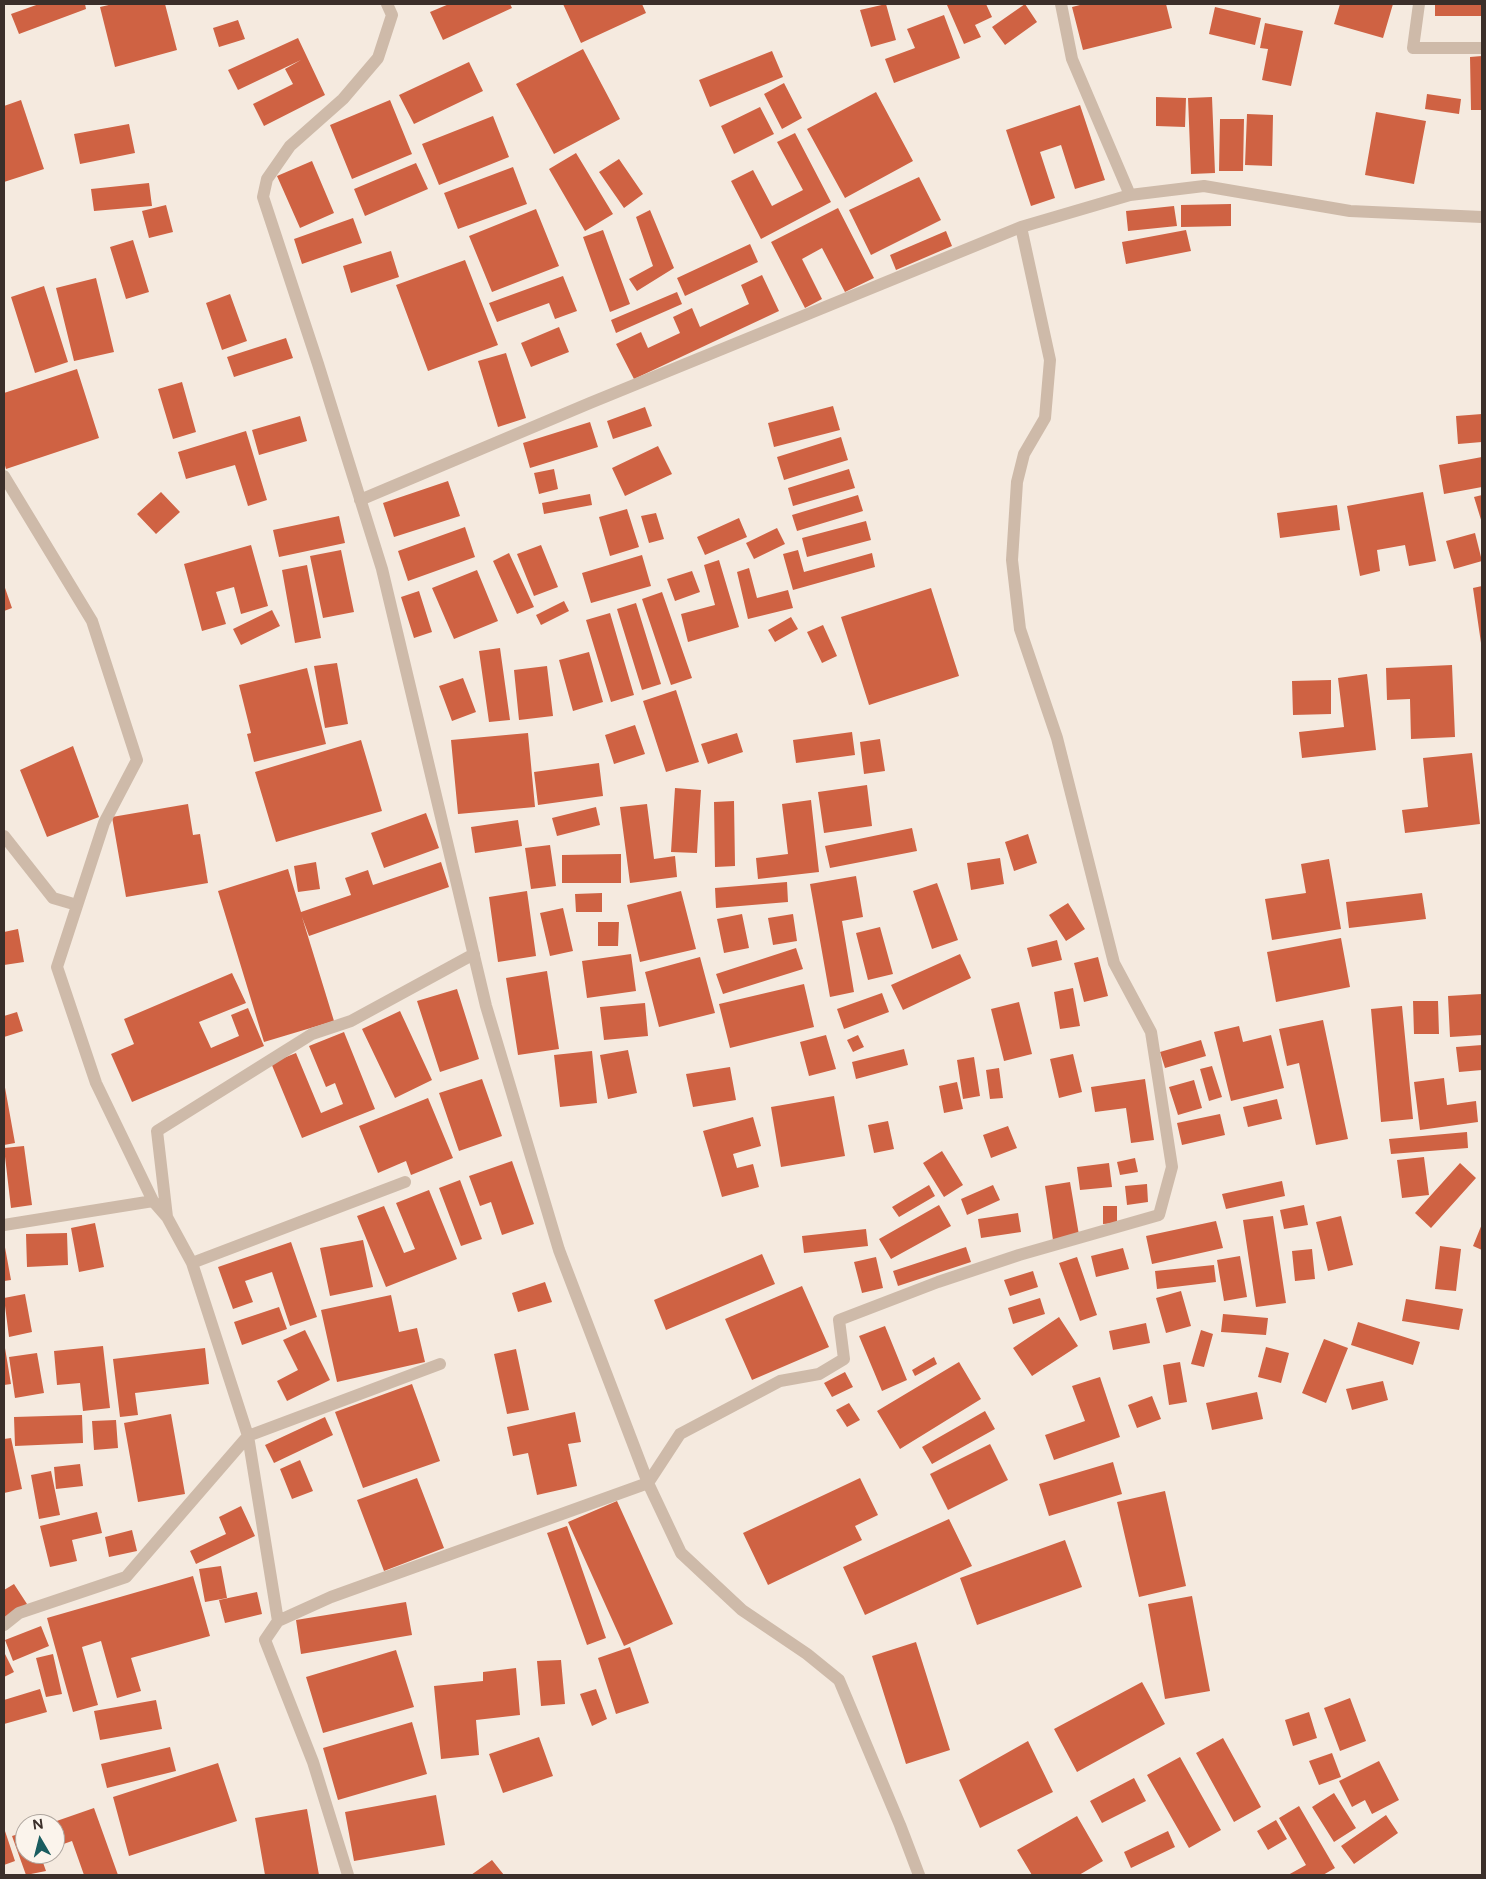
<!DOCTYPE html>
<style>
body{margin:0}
#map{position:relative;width:1486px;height:1879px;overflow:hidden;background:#f5eadf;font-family:Figtree,sans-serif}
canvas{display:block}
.frame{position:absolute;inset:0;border:5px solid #3b2f2a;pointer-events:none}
.north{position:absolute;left:15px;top:1814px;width:50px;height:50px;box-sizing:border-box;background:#fbf4ec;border:1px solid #aea59e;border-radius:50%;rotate:352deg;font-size:14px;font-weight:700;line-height:20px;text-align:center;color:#3b2f2a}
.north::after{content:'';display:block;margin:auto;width:18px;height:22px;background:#1b5d60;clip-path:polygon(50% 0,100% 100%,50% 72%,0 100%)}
</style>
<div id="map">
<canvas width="1486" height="1879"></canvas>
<div class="frame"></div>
<div class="north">N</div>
</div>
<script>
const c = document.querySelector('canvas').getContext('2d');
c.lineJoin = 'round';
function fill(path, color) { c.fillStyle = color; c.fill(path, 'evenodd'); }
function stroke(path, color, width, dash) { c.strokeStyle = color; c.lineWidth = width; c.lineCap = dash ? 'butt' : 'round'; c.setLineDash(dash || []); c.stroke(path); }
fill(new Path2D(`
 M39 4H85L86 9 19 34 11 14Z
 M113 4H165L177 50 115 67 100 7Z
 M449 4H510L512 8 443 40 430 12Z
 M563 4H642L646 13 581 43Z
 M886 4 896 40 871 47 860 10Z
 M950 4H986L992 17 975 25 981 37 964 44 947 5Z
 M1025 4 1037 22 1005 45 992 27Z
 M1084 4H1166L1172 28 1083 50 1072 7Z
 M1340 4H1393L1383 38 1334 24Z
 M1435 4H1482V16H1435Z
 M1215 7 1261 18 1255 45 1209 34Z
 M944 15 960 58 894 83 885 59 915 48 907 29Z
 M238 20 245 39 219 47 213 28Z
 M1265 23 1303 31 1291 86 1262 80 1268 49 1260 48Z
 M298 38 325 95 264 126 253 104 293 84 285 69 301 60 238 90 228 70Z
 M583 49 620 119 554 154 516 84Z
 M772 51 783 77 710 107 699 80Z
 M1482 56V110H1471L1470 57Z
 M469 62 483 91 414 124 399 95Z
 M784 83 802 118 782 129 764 94Z
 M876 92 913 161 845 198 807 129Z
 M1427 94 1461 99 1459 114 1425 109Z
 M1156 97 1186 98 1185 127 1156 126Z
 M1212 97 1215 173 1191 174 1188 98Z
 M21 100 44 169 4 182V106Z
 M390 100 412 154 352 179 330 125Z
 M1080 105 1105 180 1075 189 1061 145 1040 152 1055 198 1031 206 1006 130Z
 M760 107 774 134 734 154 721 126Z
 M1376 112 1426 121 1414 184 1365 175Z
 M1247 114 1273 115 1272 166 1245 165Z
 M493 116 509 157 439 185 422 144Z
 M1220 119H1244L1243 171H1219Z
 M129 124 135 153 80 164 74 134Z
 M795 133 831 202 761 239 731 181 753 170 772 206 803 190 777 142Z
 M576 153 613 214 585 231 549 169Z
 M619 159 643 194 624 208 599 172Z
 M312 161 334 213 300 228 277 176Z
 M416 163 428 189 365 216 354 189Z
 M513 167 527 204 458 229 444 193Z
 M919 177 941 220 871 255 849 210Z
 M149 183 152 206 94 211 91 189Z
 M1231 204V226L1181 227V205Z
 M166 205 173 232 149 238 142 211Z
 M1174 206 1177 226 1128 231 1126 211Z
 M838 208 874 278 845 292 822 248 802 259 822 299 805 308 771 242Z
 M536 209 559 266 492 292 469 236Z
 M650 210 674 268 637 291 629 279 653 266 636 217Z
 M353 218 362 243 302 264 294 239Z
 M603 230 630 304 610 312 583 237Z
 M1186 230 1191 251 1126 264 1122 242Z
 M946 231 952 246 896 270 890 255Z
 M133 240 149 292 126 299 110 247Z
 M750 244 758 262 685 296 677 278Z
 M391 251 399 277 351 293 343 266Z
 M465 260 498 345 428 371 396 285Z
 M762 275 779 311 634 379 616 344 641 332 648 348 680 333 673 317 692 308 700 327 749 304 741 285Z
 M563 276 577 311 555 319 549 303 497 322 489 303Z
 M96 278 114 352 74 361 56 288Z
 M44 286 68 362 35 373 11 297Z
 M677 292 682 304 616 333 611 320Z
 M230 294 247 341 222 350 206 303Z
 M559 327 569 352 531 367 521 343Z
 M286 338 293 358 234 377 227 357Z
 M506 353 526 418 498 427 478 361Z
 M77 369 99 438 6 469 4 462V393Z
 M182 382 196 432 173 439 158 389Z
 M833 406 840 430 774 447 768 423Z
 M645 407 652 426 613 439 607 421Z
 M1482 414V442L1458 444 1456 416Z
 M300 416 307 441 259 455 252 430Z
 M590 422 598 447 530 468 523 443Z
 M246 431 267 500 248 506 235 465 186 479 178 452Z
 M841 437 848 460 784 480 777 457Z
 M658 446 672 474 625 496 612 468Z
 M1482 457V487L1444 494 1439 465Z
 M554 469 558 489 539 494 534 473Z
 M849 469 855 488 793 506 788 488Z
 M448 481 460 516 394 537 383 503Z
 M161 492 180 512 156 534 137 514Z
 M1423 492 1436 561 1409 566 1405 545 1377 550 1380 571 1360 576 1347 506Z
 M590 494 592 505 544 514 542 503Z
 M858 495 863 511 797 531 792 515Z
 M1482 495V523L1474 497Z
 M1337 505 1340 530 1280 538 1277 513Z
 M627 509 639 547 610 556 599 517Z
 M656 513 664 539 649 543 641 516Z
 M339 516 345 543 279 557 273 530Z
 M739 518 747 537 705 555 697 537Z
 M866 521 871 540 807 557 802 538Z
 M465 527 475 557 408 581 398 551Z
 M777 528 785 544 754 559 746 543Z
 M1475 533 1482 561 1454 569 1446 541Z
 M251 545 268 606 241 614 234 587 216 592 226 624 202 631 184 564Z
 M541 545 558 587 534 596 517 554Z
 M341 550 354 612 323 618 310 556Z
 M798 550 804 572 872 553 875 567 793 590 783 554Z
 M509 553 534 607 517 614 493 561Z
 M642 555 651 586 591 603 582 573Z
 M719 560 739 627 688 642 681 614 715 605 704 565Z
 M307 565 321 638 295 643 282 570Z
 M749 568 757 598 788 590 793 608 748 619 737 572Z
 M477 570 498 621 454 639 432 588Z
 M692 571 700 592 675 601 667 579Z
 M4 585 12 608 4 611Z
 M1482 586V643H1481L1473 588Z
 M931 588 959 676 869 705 841 617Z
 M419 591 432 632 414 638 401 597Z
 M662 592 692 678 671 685 642 599Z
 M564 601 569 611 541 625 536 615Z
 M636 603 661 684 642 690 617 609Z
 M272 610 280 626 241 645 233 629Z
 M610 613 634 695 611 702 586 620Z
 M791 617 798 629 775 642 768 630Z
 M823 625 837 656 822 663 807 632Z
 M500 648 510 720 489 722 479 651Z
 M589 652 603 702 573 711 559 660Z
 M337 663 348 724 325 728 314 666Z
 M1452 665 1455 737 1411 739 1410 699 1387 700 1386 668Z
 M547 666 553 716 519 720 514 670Z
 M307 668 326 744 254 762 247 734 251 733 239 685Z
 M1367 674 1376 750 1302 758 1299 732 1344 727 1338 678Z
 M463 678 476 712 452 721 439 686Z
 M1331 680V714L1293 715 1292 681Z
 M676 690 699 762 666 772 643 701Z
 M635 725 645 754 614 764 605 735Z
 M852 732 855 755 796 763 793 740Z
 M528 733 535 807 458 814 451 740Z
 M737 733 743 752 708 764 701 744Z
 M880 739 885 771 864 774 860 742Z
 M361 740 382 811 276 842 255 772Z
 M73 746 99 817 47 837 20 770Z
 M1472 753 1480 824 1405 833 1402 810 1428 807 1423 758Z
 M599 763 603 796 538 805 534 772Z
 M867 785 872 826 824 833 818 792Z
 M675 788 701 790 697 853 671 852Z
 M811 800 819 872 758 879 756 858 788 854 782 804Z
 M734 801 735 866 715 867 714 802Z
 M188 804 193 835 200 834 208 883 126 897 112 817Z
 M647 804 654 859 675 856 677 877 630 883 620 807Z
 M596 807 600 825 557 836 552 818Z
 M426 813 439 848 384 868 371 833Z
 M518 820 522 846 475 853 471 827Z
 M912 828 917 851 830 868 825 846Z
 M1028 834 1037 863 1014 871 1005 842Z
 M550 845 556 886 531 889 525 848Z
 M621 854V883H562V855Z
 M1000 858 1004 884 971 890 967 863Z
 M1329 859 1341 929 1272 940 1265 899 1306 893 1301 864Z
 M316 862 320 889 298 892 294 866Z
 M441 862 449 887 309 936 302 917 334 1021 264 1042 218 891 288 869 301 912 351 895 345 878 368 870 373 885Z
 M856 876 863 917 842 921 854 992 830 997 810 884Z
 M787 882 788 902 716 908 715 888Z
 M937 883 958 940 932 949 913 891Z
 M527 891 536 956 498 962 489 897Z
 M681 891 696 949 640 962 627 905Z
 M602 893V912H576L575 894Z
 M1422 893 1426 919 1349 928 1346 902Z
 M1068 903 1085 929 1066 941 1049 915Z
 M563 908 573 951 550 956 540 913Z
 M742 914 749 948 724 953 717 919Z
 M793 914 797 941 773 945 768 918Z
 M598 922H619L618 946H598Z
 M880 927 893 974 868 980 856 933Z
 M18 929 24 962 4 965V932Z
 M1341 938 1350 987 1276 1002 1267 952Z
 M1057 940 1062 960 1032 967 1027 948Z
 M796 948 803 969 723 994 716 974Z
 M631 954 636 991 587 998 582 961Z
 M960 954 971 978 903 1010 891 985Z
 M700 957 715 1013 659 1027 645 972Z
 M1098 957 1108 996 1084 1002 1074 963Z
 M547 971 559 1049 518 1055 506 978Z
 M232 973 246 1003 199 1022 211 1048 239 1036 231 1015 248 1008 264 1046 132 1102 111 1054 134 1044 124 1019Z
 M804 984 814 1027 730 1048 719 1004Z
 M1073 988 1080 1026 1060 1029 1054 992Z
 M457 989 479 1059 440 1072 417 1001Z
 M882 993 889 1012 844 1029 837 1009Z
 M1482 994V1035L1450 1037 1448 996Z
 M1413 1001H1438L1439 1034H1414Z
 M1019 1002 1032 1054 1004 1061 991 1009Z
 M645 1003 648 1036 604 1040 600 1007Z
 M1402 1006 1413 1119 1381 1122 1371 1009Z
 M400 1011 432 1080 395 1098 362 1029Z
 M17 1012 23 1031 4 1037V1016Z
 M1323 1020 1348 1139 1316 1145 1299 1063 1287 1066 1279 1029Z
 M1239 1026 1243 1042 1271 1035 1284 1088 1231 1101 1214 1032Z
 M344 1032 375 1109 302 1138 271 1063 296 1053 321 1113 343 1104 335 1083 326 1087 309 1046Z
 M826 1035 836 1069 809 1076 800 1042Z
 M858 1035 864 1047 853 1052 847 1040Z
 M1201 1040 1206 1056 1165 1068 1160 1052Z
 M1482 1045V1070L1459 1072 1456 1047Z
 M904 1049 908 1065 856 1079 852 1062Z
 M628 1050 637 1093 608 1099 600 1055Z
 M592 1051 597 1103 560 1107 554 1055Z
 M1073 1054 1082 1092 1059 1098 1050 1059Z
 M974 1057 980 1096 963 1099 957 1060Z
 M1212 1066 1222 1097 1209 1101 1200 1069Z
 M730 1067 736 1100 693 1107 686 1074Z
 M999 1068 1003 1098 990 1099 986 1070Z
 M1444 1078 1447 1105 1476 1101 1478 1122 1420 1130 1414 1082Z
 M482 1079 502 1136 459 1151 439 1093Z
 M1145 1079 1154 1140 1131 1143 1126 1108 1095 1112 1091 1087Z
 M1194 1080 1202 1108 1178 1115 1169 1087Z
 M4 1082 15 1143 4 1145Z
 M957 1082 963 1109 944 1113 939 1086Z
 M834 1096 845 1156 781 1167 771 1107Z
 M428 1098 453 1158 411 1175 406 1161 378 1173 359 1126Z
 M1277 1099 1282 1119 1248 1127 1243 1107Z
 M1220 1114 1225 1135 1182 1145 1177 1123Z
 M753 1117 761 1146 733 1154 737 1168 753 1164 759 1187 722 1197 703 1131Z
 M888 1121 894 1149 874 1153 868 1125Z
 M1008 1126 1017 1148 991 1158 983 1135Z
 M1467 1132 1468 1148 1391 1154 1389 1139Z
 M24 1146 32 1205 11 1208 4 1148Z
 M942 1151 963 1185 944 1197 923 1163Z
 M1424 1157 1429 1195 1402 1198 1397 1160Z
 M1135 1158 1138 1172 1120 1175 1117 1162Z
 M512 1161 534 1224 502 1235 491 1202 480 1206 469 1176Z
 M1109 1163 1112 1187 1080 1190 1077 1167Z
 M1460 1163 1476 1178 1431 1228 1415 1213Z
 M460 1180 482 1239 461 1246 439 1188Z
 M1282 1181 1285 1196 1226 1209 1222 1194Z
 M1070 1182 1079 1235 1053 1240 1045 1186Z
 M1147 1184 1148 1202 1127 1205 1125 1186Z
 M929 1185 935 1196 899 1217 892 1207Z
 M993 1185 1000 1200 967 1215 961 1199Z
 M429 1190 457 1259 386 1287 357 1216 384 1206 404 1253 415 1249 396 1203Z
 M939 1205 951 1226 891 1259 879 1239Z
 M1304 1205 1308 1225 1284 1229 1280 1210Z
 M1103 1206H1117V1223L1103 1224Z
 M1018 1213 1021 1232 981 1238 978 1219Z
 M1273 1216 1286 1303 1256 1307 1243 1220Z
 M1341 1216 1353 1265 1328 1271 1316 1222Z
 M1216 1221 1223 1248 1152 1264 1146 1236Z
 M95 1223 104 1267 79 1272 71 1228Z
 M1482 1224V1250L1473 1246Z
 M866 1229 868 1246 804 1253 802 1236Z
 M67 1233 68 1265 27 1267 26 1234Z
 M363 1240 373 1287 330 1296 320 1248Z
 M4 1242 11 1280 4 1281Z
 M291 1242 317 1317 290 1326 272 1272 245 1281 253 1302 233 1309 218 1267Z
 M1440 1246 1461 1249 1456 1291 1435 1289Z
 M966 1247 971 1262 898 1286 893 1271Z
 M1123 1248 1129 1269 1096 1277 1091 1256Z
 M1312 1249 1315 1279 1295 1281 1292 1251Z
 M762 1254 775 1284 666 1330 654 1300Z
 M1240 1256 1247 1297 1224 1301 1217 1260Z
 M876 1257 883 1288 862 1293 854 1262Z
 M1077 1257 1097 1315 1080 1321 1059 1263Z
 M1214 1265 1216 1282 1157 1289 1155 1271Z
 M1033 1271 1038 1287 1010 1296 1004 1280Z
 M545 1282 552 1302 518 1312 512 1293Z
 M802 1286 829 1347 752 1380 725 1319Z
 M1181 1291 1191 1326 1166 1333 1156 1298Z
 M25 1294 32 1332 9 1337 4 1298Z
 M391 1295 399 1332 417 1328 425 1362 337 1382 321 1310Z
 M1040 1298 1045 1314 1013 1324 1008 1308Z
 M1406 1299 1463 1309 1459 1330 1402 1321Z
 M279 1307 287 1329 242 1345 234 1322Z
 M1223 1314 1268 1318 1266 1335 1221 1332Z
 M1059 1317 1078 1346 1032 1376 1013 1348Z
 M1358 1322 1420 1342 1413 1365 1351 1345Z
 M1146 1323 1150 1343 1113 1350 1109 1331Z
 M885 1326 907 1380 882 1391 859 1336Z
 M305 1330 330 1380 287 1401 277 1381 298 1370 283 1340Z
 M1201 1330 1213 1334 1204 1367 1191 1364Z
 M1324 1339 1348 1348 1326 1403 1302 1393Z
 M4 1342 11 1384 4 1385Z
 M103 1346 110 1408 83 1411 80 1383 57 1385 54 1351Z
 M1266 1347 1289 1353 1281 1383 1258 1377Z
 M205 1348 209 1384 135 1393 138 1415 120 1417 113 1359Z
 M516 1349 529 1410 507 1414 494 1354Z
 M37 1353 44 1393 15 1398 9 1357Z
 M934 1357 937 1364 915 1376 912 1370Z
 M959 1362 981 1399 900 1449 877 1411Z
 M1180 1362 1187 1402 1169 1405 1163 1365Z
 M845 1372 853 1387 832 1397 824 1383Z
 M1100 1377 1120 1437 1054 1460 1045 1435 1085 1421 1072 1386Z
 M1383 1381 1388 1400 1352 1410 1346 1389Z
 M412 1384 440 1461 363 1488 335 1412Z
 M1257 1392 1263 1419 1212 1430 1206 1403Z
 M1152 1396 1161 1419 1137 1428 1128 1405Z
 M849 1403 860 1420 847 1427 836 1410Z
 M985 1411 995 1429 932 1464 922 1447Z
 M575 1412 581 1442 568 1444 577 1486 537 1495 528 1453 513 1456 507 1427Z
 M171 1414 185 1494 138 1502 124 1423Z
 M82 1415 83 1443 15 1446 14 1417Z
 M325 1417 333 1435 274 1463 265 1445Z
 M116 1420 118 1448 94 1450 92 1421Z
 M11 1438 22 1489 4 1493V1439Z
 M990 1444 1008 1480 948 1510 930 1474Z
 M300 1460 313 1491 292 1499 280 1469Z
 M1113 1462 1122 1494 1049 1516 1039 1484Z
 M80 1464 83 1486 56 1489 54 1467Z
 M51 1471 60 1515 39 1519 31 1475Z
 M417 1478 444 1548 384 1571 357 1500Z
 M860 1478 878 1515 855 1526 862 1540 768 1585 743 1533Z
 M1165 1491 1186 1586 1139 1597 1117 1502Z
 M617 1501 673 1624 624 1646 568 1522Z
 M241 1506 255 1536 196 1564 190 1551 226 1534 219 1517Z
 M97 1512 102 1533 72 1540 77 1561 50 1567 40 1526Z
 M949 1519 972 1566 865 1615 843 1567Z
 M567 1526 606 1638 587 1645 547 1533Z
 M132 1530 137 1551 109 1557 105 1537Z
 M1065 1540 1082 1587 977 1625 960 1578Z
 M221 1566 227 1598 205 1602 199 1569Z
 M193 1576 210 1636 131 1658 141 1691 117 1698 101 1641 82 1647 98 1705 73 1712 47 1618Z
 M14 1584 27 1604 4 1619V1590Z
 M257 1592 262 1614 225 1623 219 1600Z
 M1192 1596 1210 1691 1165 1699 1148 1604Z
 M406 1602 412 1635 301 1654 296 1620Z
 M41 1626 49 1646 13 1661 5 1640Z
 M916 1642 950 1750 906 1764 872 1656Z
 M630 1647 649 1703 616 1714 598 1658Z
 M396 1650 414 1707 323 1733 306 1677Z
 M4 1652 14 1672 4 1677Z
 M53 1654 62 1694 46 1697 36 1658Z
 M561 1660 565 1704 541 1706 537 1661Z
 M516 1668 520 1715 476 1720 479 1755 441 1759 434 1686 483 1681V1672Z
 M1142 1682 1165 1724 1077 1772 1054 1729Z
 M40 1689 47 1712 4 1724V1700Z
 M596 1689 607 1719 592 1726 580 1694Z
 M1350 1698 1366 1741 1340 1751 1324 1708Z
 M156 1700 162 1729 100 1740 94 1711Z
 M1309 1712 1317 1738 1293 1746 1285 1720Z
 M412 1722 427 1774 338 1800 323 1748Z
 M539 1737 553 1776 503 1793 489 1754Z
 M1223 1738 1261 1807 1234 1822 1196 1753Z
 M1028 1741 1053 1792 980 1828 959 1780Z
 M170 1747 176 1771 107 1788 101 1764Z
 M1332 1753 1341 1777 1319 1785 1309 1761Z
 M1180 1757 1221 1830 1189 1848 1147 1775Z
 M1379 1761 1399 1800 1372 1814 1365 1800 1352 1807 1339 1781Z
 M218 1763 237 1821 129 1856 113 1797Z
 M1134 1778 1146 1801 1102 1823 1090 1801Z
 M1334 1793 1356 1828 1334 1842 1312 1807Z
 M436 1795 445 1845 354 1861 345 1812Z
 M1299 1806 1335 1868 1323 1875H1288L1306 1865 1279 1818Z
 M94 1808 118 1875H84L72 1841 55 1847V1824H48Z
 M307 1809 319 1875H265L255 1818Z
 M1386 1815 1398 1833 1354 1864 1341 1846Z
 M1077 1816 1103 1861 1079 1875H1032L1017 1850Z
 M1276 1820 1287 1839 1268 1850 1257 1831Z
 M4 1828 15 1861 4 1865Z
 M1168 1831 1175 1847 1131 1868 1124 1852Z
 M25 1832V1854H40L46 1871 26 1875 12 1836Z
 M492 1860 504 1875H471Z`), '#cf6243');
stroke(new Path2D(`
 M387 4 392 15 378 58 343 99 290 146 267 179 263 197 318 364 382 569 486 1006 559 1250 648 1483 681 1553 742 1610 807 1654 839 1680 900 1825 919 1875
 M1061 4 1072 59 1130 195
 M1419 4 1413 48H1482
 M4 476 92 621 137 760 104 823 57 967 96 1083 153 1201 167 1217 192 1263 248 1436 278 1621
 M360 500 590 403 1021 227 1130 195 1204 186 1350 211 1482 217
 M4 836 53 898 77 905
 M167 1217 157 1131 312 1034 351 1021 474 954
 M4 1225 153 1201
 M192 1263 405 1182
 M4 1625 19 1613 126 1577 248 1436 440 1364
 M348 1875 313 1762 265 1640 278 1621 331 1597 648 1483 680 1434 780 1381 819 1374 844 1359 839 1320 938 1282 1019 1255 1159 1215 1172 1167 1151 1032 1114 963 1057 738 1020 629 1012 560 1017 482 1024 454 1045 418 1050 360 1021 227`), '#cebaa9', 12);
</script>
